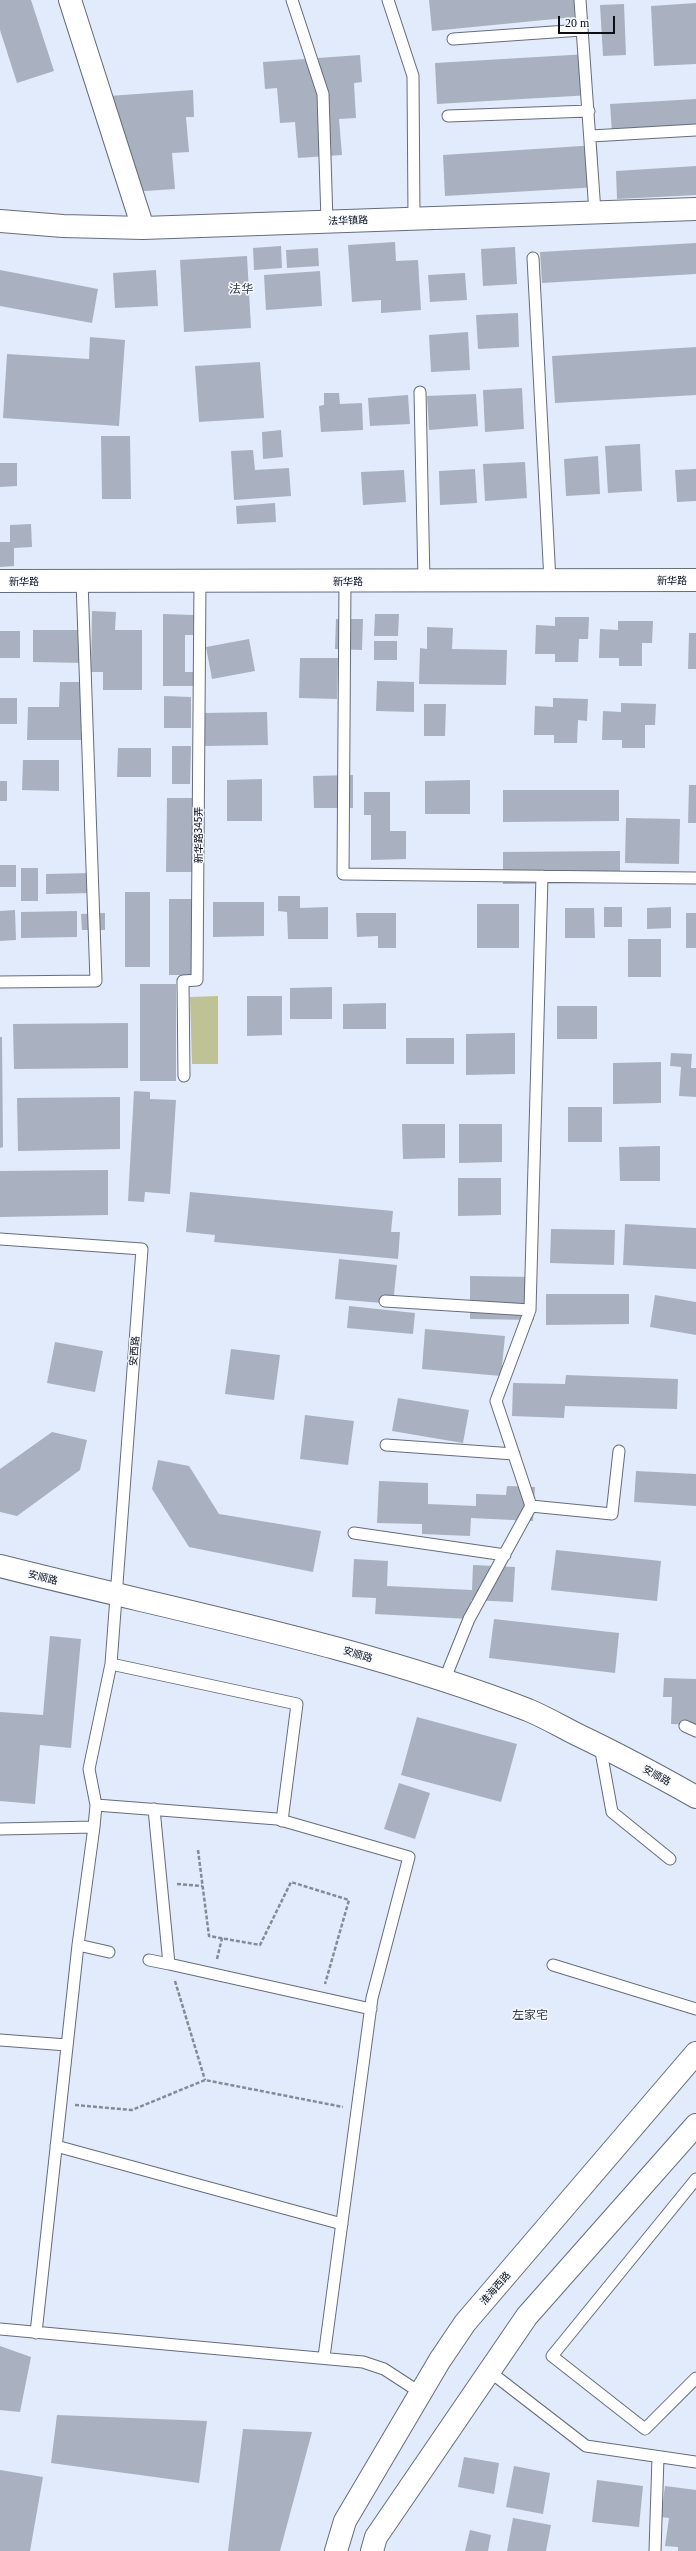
<!DOCTYPE html>
<meta charset="utf-8">
<style>
body{margin:0}
#map{position:relative;width:696px;height:2551px;overflow:hidden;background:#e2ebfb;font-family:Georgia,serif}
canvas{display:block}
.scale{position:absolute;left:558px;top:16px;width:57px;height:18px;box-sizing:border-box;border:2px solid #0b0e13;border-top:0;padding-left:5px;font-size:12px;line-height:14px;white-space:nowrap;color:#0b0e13;-webkit-text-stroke:3px #f4f8fe;paint-order:stroke}
</style>
<div id="map">
<canvas width="696" height="2551"></canvas>
<div class="scale">20 m</div>
</div>
<script>
const c = document.querySelector('canvas').getContext('2d');
c.lineJoin = 'round';
function fill(path, color) { c.fillStyle = color; c.fill(path, 'evenodd'); }
function stroke(path, color, width, dash) { c.strokeStyle = color; c.lineWidth = width; c.lineCap = dash ? 'butt' : 'round'; c.setLineDash(dash || []); c.stroke(path); }
function label(font, color, halo, rows, align = 'center') {
  c.font = font + ' Georgia,"Noto Sans SC",serif'; c.lineWidth = 3; c.setLineDash([]); c.textBaseline = 'middle'; c.strokeStyle = halo; c.fillStyle = color; for (const [text, x, y, turn = 0] of rows) {
    c.save(); c.translate(x, y); c.rotate((+turn || 0) * Math.PI / 180); c.textAlign = isNaN(turn) ? turn : align; if (halo) c.strokeText(text, 0, 0); c.fillText(text, 0, 0); c.restore();
  }
}
fill(new Path2D(`
 M218 996V1064H192L190 997Z`), '#bec294');
fill(new Path2D(`
 M0 0H31L54 71 17 83 0 30Z
 M429 0H574L575 17 432 31Z
 M696 3V64L654 66 651 6Z
 M624 4 626 55 603 56 600 5Z
 M588 54 591 95 437 104 435 63Z
 M360 55 362 82 354 83 356 118 339 119 342 155 298 158 295 122 280 123 277 88 265 89 263 62Z
 M193 90 194 117H186L189 152 172 153 175 189 130 192 109 123 97 124 95 97Z
 M696 99V128L612 133 610 104Z
 M597 145 599 187 445 196 443 155Z
 M696 166V195L617 199 616 171Z
 M395 242 396 261 418 260 421 310 381 313V300L352 302 348 245Z
 M696 243V274L542 283 540 252Z
 M281 246 282 268 254 270 253 248Z
 M515 247 517 284 483 286 481 249Z
 M318 248 319 266 287 268 286 250Z
 M247 256 251 328 184 332 180 260Z
 M0 270 98 289 92 323 0 306Z
 M156 270 158 306 115 308 113 273Z
 M320 271 322 306 266 310 264 275Z
 M465 273 467 300 430 302 428 275Z
 M518 313 519 347 478 349 476 315Z
 M468 332 470 370 431 372 429 335Z
 M90 337 125 340 119 426 3 418 7 354 89 359Z
 M696 347V395L555 403 552 356Z
 M260 362 264 418 199 422 195 366Z
 M522 388 524 429 485 432 483 390Z
 M324 393H339L340 404 362 403 363 430 321 432 319 406 324 405Z
 M476 394 478 426 429 430 427 396Z
 M408 395 410 424 370 426 368 398Z
 M281 430 283 457 263 459 262 432Z
 M101 436H130L131 499H102Z
 M640 444 642 491 608 493 605 446Z
 M253 450 255 470 289 468 291 496 234 500 231 451Z
 M598 456 600 494 566 496 564 459Z
 M525 462 527 498 485 501 483 464Z
 M0 463H17V486L0 487Z
 M475 469 477 503 440 505 439 471Z
 M696 469V501L677 502 675 470Z
 M404 470 406 502 363 505 361 472Z
 M275 503 276 522 237 524 236 506Z
 M31 524 32 547 14 548V566L0 567V542H10V525Z
 M92 611 116 612 115 630H142V690H103V672H91Z
 M163 614 194 615 193 635H185V672H193V686H163Z
 M375 614H399L398 636H374Z
 M555 617H589L588 639H579L578 662H555V654H535L536 625 555 626Z
 M336 619H363L362 650 335 649Z
 M618 621H653L652 643H642V666H619V658H599L600 629 618 630Z
 M427 627 453 628 452 649 507 650 506 685 419 684 420 648 427 649Z
 M33 630H84V663L33 662Z
 M0 631H20V658H0Z
 M689 633H696V669H688Z
 M249 639 255 671 212 679 206 647Z
 M374 641H397V660H374Z
 M300 658H338L337 699 299 698Z
 M377 681 414 682V712L376 711Z
 M60 682H84V740H27L28 707H59Z
 M164 696 191 697V728H164Z
 M0 698H17V724H0Z
 M553 698 588 699 587 721 578 720 577 743H554V735H534L535 706 553 707Z
 M621 703 656 704 655 725H645V748H622V740H602L603 711 621 712Z
 M424 704H446L445 736H424Z
 M267 712 268 745 203 746 202 713Z
 M172 746H191L190 784H172Z
 M118 748H151V777H117Z
 M23 760H59V791L22 790Z
 M353 775V808H314L313 776Z
 M262 779V821H227V780Z
 M470 780V814H425V781Z
 M0 781H7V801H0Z
 M689 785H696V823H688Z
 M503 790H619V821L503 822Z
 M364 792H390V831H406V859L371 860V815H364Z
 M167 798H193L192 872H166Z
 M626 818 680 819 679 864 625 863Z
 M620 851V883L503 884V852Z
 M0 865H16V887H0Z
 M21 868H38V901H21Z
 M93 873V893L46 894V874Z
 M125 892H150V967H125Z
 M278 896H300V908L328 907V939H288L287 912 278 911Z
 M169 899H192V975H169Z
 M213 902H264V936L213 937Z
 M477 904H519V948H477Z
 M604 907H622V927H604Z
 M671 907V928L647 929V908Z
 M565 908H594L595 938H565Z
 M15 910 16 940 0 941V911Z
 M77 911V937L21 938V912Z
 M105 913V930H82L81 914Z
 M356 913H396V948H378V936L357 937Z
 M686 913H696V948H686Z
 M628 939H661V977H628Z
 M140 984H176V1081H140Z
 M332 987V1019H290V988Z
 M247 996H282V1035L247 1036Z
 M386 1003V1029H343V1004Z
 M557 1006H597V1039H557Z
 M128 1023V1068L14 1069 13 1024Z
 M515 1033V1074L466 1075V1034Z
 M0 1037H2L3 1147 0 1148Z
 M406 1038H454V1064H406Z
 M671 1053 692 1054 691 1068H696V1097L679 1096 681 1067 670 1066Z
 M661 1062V1103L613 1104V1063Z
 M134 1091 150 1092V1099L176 1100 170 1194 145 1192 144 1202 128 1201Z
 M120 1097V1149L18 1151 17 1098Z
 M568 1107H602V1142H568Z
 M402 1124H445V1158L403 1159Z
 M459 1124H502V1162L459 1163Z
 M660 1146V1181H620L619 1147Z
 M108 1170V1215L0 1217V1171Z
 M458 1178H501V1215L458 1216Z
 M190 1192 393 1211 391 1232H400L398 1259 214 1242 215 1235 186 1232Z
 M625 1224 696 1228V1269L623 1265Z
 M551 1229 615 1230 614 1265 550 1263Z
 M339 1259 397 1265 393 1304 335 1299Z
 M470 1276 534 1277V1320L470 1319Z
 M546 1294H629V1324L546 1325Z
 M655 1295 696 1302V1335L650 1327Z
 M349 1306 415 1313 413 1334 347 1328Z
 M425 1329 505 1336 501 1376 422 1369Z
 M55 1342 103 1351 95 1392 47 1383Z
 M231 1349 280 1355 274 1400 225 1394Z
 M566 1375 678 1379 677 1409 565 1406 564 1418 512 1416 513 1383 565 1384Z
 M398 1398 469 1410 463 1443 392 1431Z
 M305 1415 354 1421 348 1465 300 1459Z
 M52 1432 87 1440 80 1470 17 1516 0 1512V1469Z
 M158 1460 189 1466 219 1514 321 1531 313 1572 189 1547 152 1489Z
 M636 1471 696 1474V1506L634 1502Z
 M379 1481 428 1483V1504L476 1506V1494L506 1495 507 1486 535 1487 533 1521 471 1518 470 1536 422 1534V1524L377 1523Z
 M556 1550 661 1561 657 1601 551 1590Z
 M354 1559 388 1561 387 1586 472 1590 473 1565 515 1567 513 1602 471 1600 470 1619 375 1614 376 1598 352 1597Z
 M494 1619 619 1633 615 1673 489 1658Z
 M50 1636 81 1639 71 1748 40 1745 35 1804 0 1801V1712L43 1715Z
 M664 1678 696 1679V1725L671 1724 672 1697H663Z
 M417 1717 517 1744 501 1802 401 1775Z
 M399 1783 430 1793 415 1839 384 1829Z
 M0 2346 31 2357 20 2412 0 2410Z
 M57 2415 207 2421 199 2483 51 2463Z
 M243 2429 312 2432 280 2551H228Z
 M464 2457 499 2463 494 2494 458 2487Z
 M514 2466 550 2473 543 2514 506 2507Z
 M0 2470 43 2477 30 2551H0Z
 M597 2480 643 2486 639 2527 592 2522Z
 M665 2486 696 2490V2551H678V2547L665 2546 669 2518 661 2517Z
 M513 2518 551 2525 546 2551H507Z
 M470 2530 491 2535 488 2551H465Z`), '#a9b1c0');
const service = new Path2D(`
 M292 0 323 94 327 221
 M388 0 413 76 414 217
 M580 0 595 212
 M453 39 582 30
 M448 116 589 111
 M591 136 696 130
 M533 258 550 581
 M420 392 424 581
 M345 581 343 874 696 878
 M0 982 96 981 82 581
 M184 1076 183 981 197 980 200 581
 M0 1239 142 1249 111 1664 89 1769 96 1805 94 1827 78 1945 36 2333
 M385 1301 530 1310
 M386 1445 514 1454
 M531 1506 612 1514 619 1451
 M354 1533 505 1555
 M111 1664 297 1704 282 1821
 M444 1681 469 1619 531 1506 496 1401 530 1310 542 876
 M685 1726 696 1731
 M600 1746 612 1812 670 1859
 M96 1805 277 1819 409 1857 372 1998 324 2357
 M154 1809 169 1964 371 2009
 M0 1829 94 1827
 M78 1945 109 1952
 M149 1960 169 1964
 M553 1965 696 2009
 M0 2040 67 2045
 M56 2146 342 2224
 M696 2179 552 2356 645 2429 696 2378
 M0 2329 363 2362 384 2369 421 2393
 M489 2371 586 2446 696 2462
 M655 2551 658 2457`);
const minor = new Path2D(`
 M70 0 143 228`);
const tertiary = new Path2D(`
 M0 221 63 226 143 228 696 209
 M0 581 696 580
 M0 1566C177 1611 357 1644 528 1710 545 1717 562 1727 578 1735 618 1754 657 1775 696 1797`);
const secondary = new Path2D(`
 M336 2551 345 2521 440 2360 465 2323 696 2053
 M372 2551 376 2537 527 2316 696 2125`);
stroke(service, '#656d7a', 13);
stroke(minor, '#656d7a', 24);
stroke(tertiary, '#656d7a', 24);
stroke(secondary, '#656d7a', 24);
stroke(new Path2D(`
 M198 1850 209 1936 260 1945 291 1882 349 1900 325 1984
 M177 1884 202 1886
 M217 1959 222 1938
 M175 1981 205 2080
 M75 2105 132 2110 205 2080 343 2107`), '#848b96', 2.5, [4, 2]);
stroke(service, '#fff', 11);
stroke(minor, '#fff', 22);
stroke(tertiary, '#fff', 22);
stroke(secondary, '#fff', 22);
label('10px', '#0b0e13', '#f4f8fe', [
 ["法华镇路",348,220,-2],
 ["新华路",672,580],
 ["新华路",24,581],
 ["新华路",348,581],
 ["新华路345弄",198,835,-90],
 ["安西路",134,1351,-85],
 ["安顺路",43,1577,14],
 ["安顺路",358,1654,17],
 ["安顺路",657,1775,29],
 ["淮海西路",495,2288,-49]
]);
label('12px', '#323946', '#f4f8fe', [
 ["法华",241,288],
 ["左家宅",530,2014]
]);
</script>
